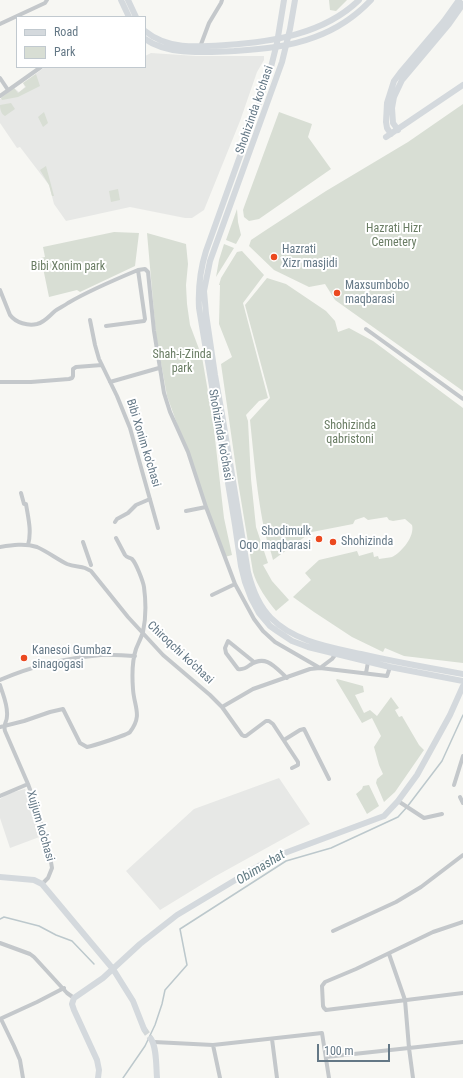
<!DOCTYPE html>
<style>
body{margin:0}
#map{position:relative;width:463px;height:1078px;overflow:hidden;background:#f7f7f3;font-family:"Roboto Condensed",sans-serif}
canvas{display:block}
.legend{position:absolute;left:16px;top:16px;width:130px;height:52px;box-sizing:border-box;background:#fff;border:1px solid #c1c9cf;margin:0;padding:5px 7px;list-style:none;font-size:12px;color:#647886}
.legend li{display:flex;align-items:center;gap:8px;height:20px}
.legend b{width:20px;border:1px solid #c1c9cf}
.scale{position:absolute;left:317px;top:1044px;width:73px;height:18px;box-sizing:border-box;border:2px solid #647886;border-top:0;padding-left:5px;font-size:12px;line-height:14px;white-space:nowrap;color:#647886;-webkit-text-stroke:3px #fff;paint-order:stroke}
</style>
<div id="map">
<canvas width="463" height="1078"></canvas>
<ul class="legend">
<li><b style="height:5px;background:#d4d9dd"></b>Road</li>
<li><b style="height:11px;background:#d8ded4"></b>Park</li>
</ul>
<div class="scale">100 m</div>
</div>
<script>
const c = document.querySelector('canvas').getContext('2d');
c.lineJoin = 'round';
function fill(path, color) { c.fillStyle = color; c.fill(path, 'evenodd'); }
function stroke(path, color, width, dash) { c.strokeStyle = color; c.lineWidth = width; c.lineCap = dash ? 'butt' : 'round'; c.setLineDash(dash || []); c.stroke(path); }
function label(font, color, halo, rows, align = 'center') {
  c.font = font + ' "Roboto Condensed",sans-serif'; c.lineWidth = 4; c.setLineDash([]); c.textBaseline = 'middle'; c.strokeStyle = halo; c.fillStyle = color; for (const [text, x, y, turn = 0] of rows) {
    c.save(); c.translate(x, y); c.rotate((+turn || 0) * Math.PI / 180); c.textAlign = isNaN(turn) ? turn : align; if (halo) c.strokeText(text, 0, 0); c.fillText(text, 0, 0); c.restore();
  }
}
fill(new Path2D(`
 M151 53 196 56H264V60L257 72 240 121 204 210 192 218H185L130 207 66 221 54 204 49 185 20 147 17 148 0 123V99L14 88 19 92 25 87 23 83 45 67H145V56Z
 M279 778 310 824 214 877 160 910 126 871 194 809Z
 M25 789 42 836 10 848 0 818V799L7 794Z`), '#e7e8e6');
fill(new Path2D(`
 M329 0H347L336 11 330 10Z
 M36 74 40 86 18 97 2 100 1 98 14 88 18 93 26 87 23 83Z
 M11 103 15 109 5 116C1 114 0 109 0 105Z
 M463 104V391L335 300 325 284 309 287 274 270 249 246 251 240 266 230 326 191 408 142Z
 M44 112 48 123 43 127 38 117Z
 M279 112 312 124 308 137 331 169 259 219 249 221 244 217 243 210 244 207Z
 M46 166 54 196H52L49 185 40 170Z
 M118 189 120 200 111 202 109 191Z
 M237 209 238 222 241 235 236 244 226 240Z
 M114 232 139 233 135 266 80 292 77 290 49 297 41 258 45 257 43 247Z
 M147 233 186 244 188 264 186 285 187 304 190 325 202 357 213 421 224 518 232 555 225 557 167 396 156 335Z
 M224 244 234 248 216 277 219 260Z
 M242 251 264 275 243 303 268 398 259 401 246 415 248 421 251 479 256 527 268 563 263 565 272 581 289 600 276 611C267 600 257 586 253 572L238 482 221 364 232 357 219 324 220 285H219L221 278 237 252Z
 M267 278 286 284 326 311 335 321 338 332 349 328 373 341 463 408V663L404 656 385 648 383 652 352 637 314 612 293 597 311 580 305 573 319 560 357 551 359 556 373 552 374 557 378 556 379 559C383 558 389 558 392 557 402 552 415 536 412 525L405 519 393 521 389 520 387 517 368 520 364 517 355 520 353 524 312 532 306 536 273 560C271 551 267 542 265 533 257 496 254 458 250 420L270 398 245 305Z
 M337 679 363 686 364 692 355 695 364 713 370 710 377 716 391 697 399 708 395 710 399 717 402 716 419 745 424 750 395 792 384 802 376 783 377 779 383 774 379 765 374 747 381 736 372 718 362 723 336 680Z
 M369 785 379 806 367 814 356 794 362 789 363 786Z`), '#d8ded4');
stroke(new Path2D(`
 M0 919 4 917 39 926 56 935 72 941 94 964
 M123 1078 145 1046 155 1025 162 1004 165 990 187 965 180 929 286 861 331 848 398 817 407 807 442 761 463 715`), '#bcc8cc', 1.5);
stroke(new Path2D(`
 M144 1029 151 1039`), '#d2d7d8', 6, [6, 3]);
stroke(new Path2D(`
 M0 24 45 3 47 0
 M200 47 209 23 221 3 222 0
 M0 78 8 90
 M0 96 41 67
 M0 290 10 315C16 323 28 326 37 324 45 322 49 316 55 311 59 308 64 306 68 303 90 290 114 280 138 270L145 269 148 272 154 331 164 393 170 412 188 452 206 507 235 584 254 619 263 631 275 642 320 668 387 676 390 667
 M90 320 95 345 99 359 117 396 130 428 158 528
 M106 326 144 321 145 319 138 270
 M366 329 463 399
 M0 382H31L69 379 72 378 73 376V369L76 367 102 365
 M110 382 159 368
 M21 493 24 504H26C28 517 32 531 28 545
 M186 511 206 507
 M115 522 117 519 128 513 136 505 150 499
 M83 542 91 565
 M0 547C12 545 25 543 37 547 48 552 57 559 67 564 74 567 80 566 85 568 87 569 89 570 91 571L128 617 163 655 210 695 222 707 242 735 244 736H246L266 721H269L273 724 298 762V765L292 768
 M212 595 235 584
 M254 662 228 641 225 648 226 653 238 669C242 670 246 668 250 665 266 654 275 667 287 678
 M366 673 368 662
 M0 680C32 666 66 658 101 655 112 654 124 656 135 656
 M0 685C3 695 8 705 7 716 7 723 3 723 5 731L28 784 38 812 49 850 52 868 48 878 42 884
 M222 707 253 689 310 669 320 668 332 659 335 655
 M0 727 24 721 50 712 63 709 80 743 87 747C93 746 127 735 130 732 143 715 134 707 133 689 132 676 132 661 136 649 138 644 141 638 143 632 146 618 146 602 144 587 143 581 136 563 132 559 129 557 127 558 125 555L116 538
 M284 740 300 730 304 729 329 779
 M454 785 463 756
 M0 796 28 784
 M460 797 463 803
 M398 801 424 818 442 814
 M463 922 433 932 356 969 325 982 322 986 323 1006 324 1008 326 1010 463 993
 M333 931 396 902 421 887 463 855
 M0 943 30 954 34 957 67 993 74 998
 M389 954 405 1000 409 1048 413 1078
 M0 1019 37 1002 64 988
 M1 1019 14 1046 20 1060 23 1078
 M272 1039 277 1078
 M154 1042 213 1045 322 1033 329 1078
 M213 1045 220 1078
 M326 1057 409 1048 463 1042`), '#c4c8cb', 4);
stroke(new Path2D(`
 M121 0 129 17
 M128 0 136 17
 M145 31C168 50 198 47 226 45 272 42 324 34 359 0
 M145 39C169 56 206 52 234 51 261 49 289 47 315 37 337 29 355 17 371 0
 M398 130 393 123 392 108 394 97 402 80 449 24 463 4
 M391 134 387 128 386 122 387 103 394 81 400 73 444 21 459 0
 M386 137 463 85
 M0 877 34 880 42 884 113 969 133 1001 144 1029
 M151 1039C157 1048 156 1067 157 1078
 M98 1078 99 1070 97 1060 74 1010 72 1004 74 998 103 978 140 944 177 915 262 864 282 854 384 816 398 801 417 775 450 715 463 686`), '#d4d9dd', 6);
stroke(new Path2D(`
 M284 0 277 43 271 67 254 117 206 251C200 270 198 288 199 308L235 525 241 566 245 582 251 598 259 613 270 626 277 631 292 641 308 647 390 667 463 681
 M295 0 290 29 282 62 210 261 204 291 206 314 215 375 223 420 248 572C252 588 259 606 271 618 295 642 330 647 361 654 395 662 429 668 463 674`), '#d4d9dd', 6);
for (const [x, y, r, color] of [
 [274,257,4,"#eb491f"],
 [337,293,4,"#eb491f"],
 [319,539,4,"#eb491f"],
 [333,542,4,"#eb491f"],
 [24,658,4,"#eb491f"]
]) { const dot = new Path2D(); dot.arc(x, y, r, 0, 2 * Math.PI); c.fillStyle = color; c.fill(dot); stroke(dot, '#fff', 1.5); }
label('12px', '#647886', '#fff', [
 ["Shohizinda ko'chasi",255,110,-71],
 ["Shohizinda ko'chasi",220,435,80],
 ["Bibi Xonim ko'chasi",143,443,73],
 ["Chiroqchi ko'chasi",180,653,43],
 ["Xujjum ko'chasi",40,826,74]
]);
label('12px', '#697c63', '#fff', [
 ["Hazrati Hizr",394,229],
 ["Cemetery",394,243],
 ["Bibi Xonim park",68,267],
 ["Shah-i-Zinda",182,355],
 ["park",182,369],
 ["Shohizinda",350,426],
 ["qabristoni",350,440]
]);
label('12px', '#647886', '#fff', [
 ["Hazrati",282,250],
 ["Xizr masjidi",282,264],
 ["Maxsumbobo",345,286],
 ["maqbarasi",345,300],
 ["Shodimulk",311,532,"right"],
 ["Oqo maqbarasi",311,546,"right"],
 ["Shohizinda",341,542],
 ["Kanesoi Gumbaz",32,651],
 ["sinagogasi",32,665]
], 'left');
label('italic 13px', '#607a82', '#fff', [
 ["Obimashat",261,868,-31]
]);
</script>
